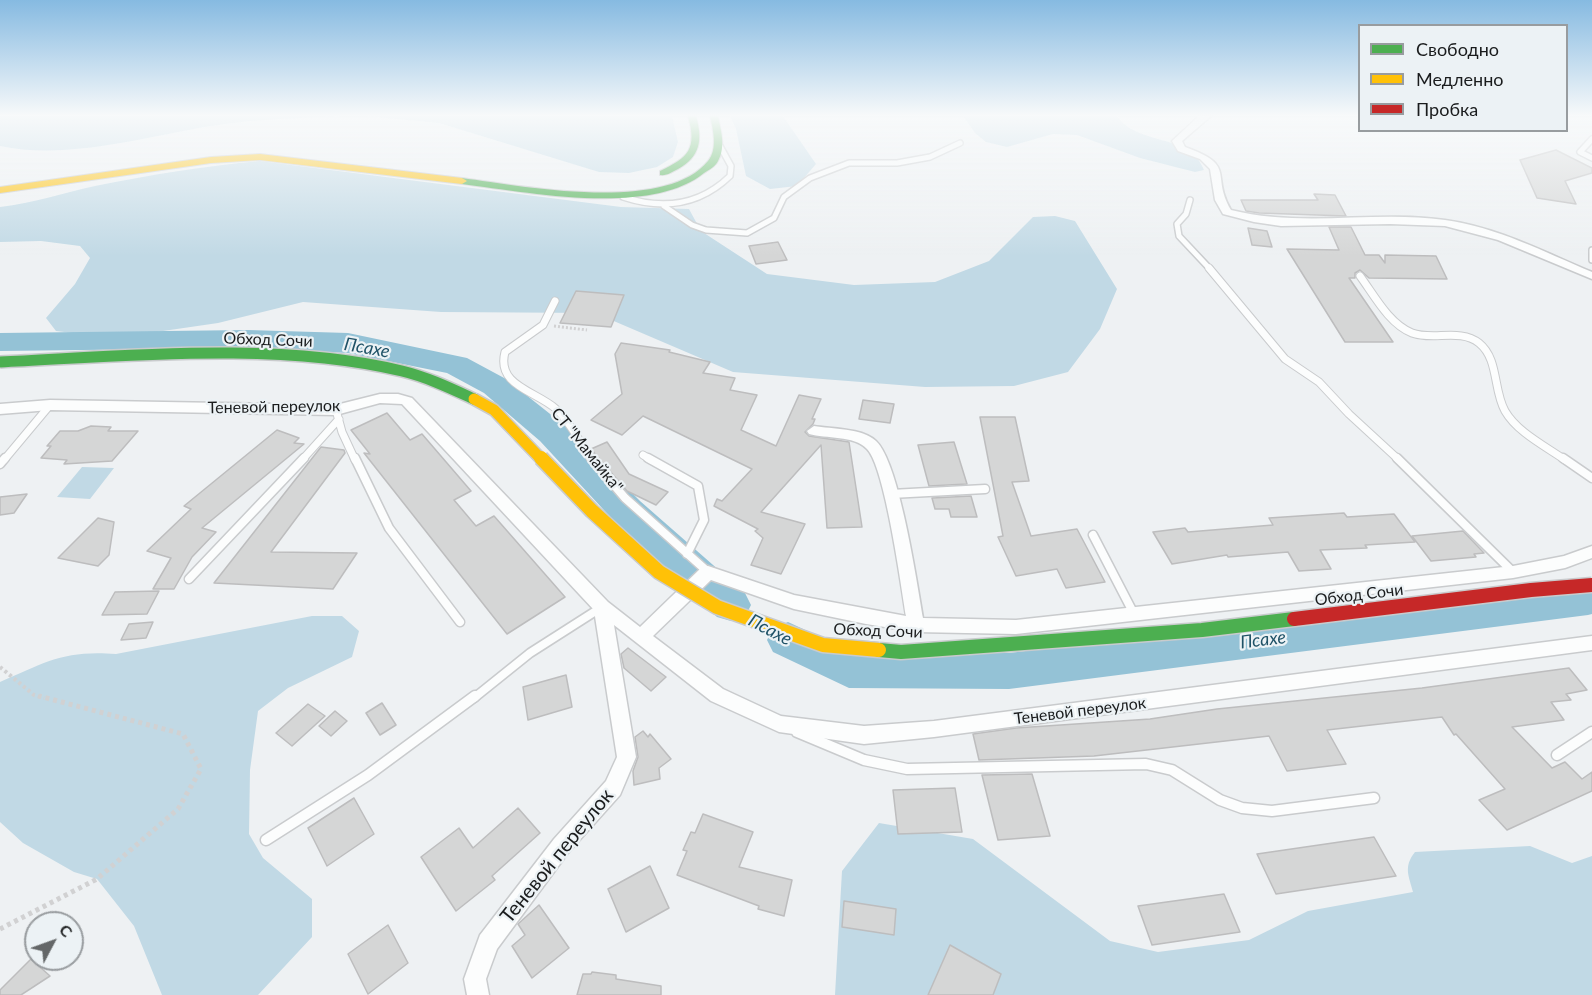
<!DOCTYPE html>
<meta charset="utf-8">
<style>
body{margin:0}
#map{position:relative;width:1592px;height:995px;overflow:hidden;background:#eef1f3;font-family:Lato,sans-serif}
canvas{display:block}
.legend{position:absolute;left:1358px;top:24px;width:210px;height:108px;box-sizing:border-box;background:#ecf2f5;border:2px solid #989c9f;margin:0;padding:8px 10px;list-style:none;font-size:18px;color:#1a1c1d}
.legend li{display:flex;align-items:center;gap:12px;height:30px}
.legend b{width:30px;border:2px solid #989c9f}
.north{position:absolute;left:24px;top:911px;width:60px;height:60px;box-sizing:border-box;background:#ecf2f5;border:2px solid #989c9f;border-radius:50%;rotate:49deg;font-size:16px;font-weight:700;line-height:24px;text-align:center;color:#1a1c1d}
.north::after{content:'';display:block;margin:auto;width:21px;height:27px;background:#646768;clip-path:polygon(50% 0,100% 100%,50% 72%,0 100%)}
</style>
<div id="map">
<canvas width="1592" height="995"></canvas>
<ul class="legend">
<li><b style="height:8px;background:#4caf50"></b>Свободно</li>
<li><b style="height:8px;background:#ffc107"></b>Медленно</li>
<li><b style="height:8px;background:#c62828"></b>Пробка</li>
</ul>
<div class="north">С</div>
</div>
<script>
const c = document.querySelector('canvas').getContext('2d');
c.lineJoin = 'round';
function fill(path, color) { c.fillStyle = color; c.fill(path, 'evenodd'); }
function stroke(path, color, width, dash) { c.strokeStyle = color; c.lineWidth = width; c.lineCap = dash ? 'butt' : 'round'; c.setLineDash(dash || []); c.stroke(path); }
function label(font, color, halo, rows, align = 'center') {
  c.font = font + ' Lato,sans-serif'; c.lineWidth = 4.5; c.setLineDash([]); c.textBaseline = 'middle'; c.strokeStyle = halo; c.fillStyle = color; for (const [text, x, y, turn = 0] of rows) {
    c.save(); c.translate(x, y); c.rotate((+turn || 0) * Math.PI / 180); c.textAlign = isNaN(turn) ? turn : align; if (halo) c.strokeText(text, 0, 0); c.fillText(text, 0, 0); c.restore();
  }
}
fill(new Path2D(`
 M0 116H341C300 118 258 119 218 125 150 135 68 161 0 146Z
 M367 116H672L678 142 673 157 657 167 629 173 599 172 439 123Z
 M730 116H783L816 164 797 186 770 189 746 176 736 129Z
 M963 116H1117C1137 146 1191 133 1204 170L1195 172 1140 158 1077 135 1053 134 1007 147 986 142 975 133Z
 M260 161 621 207 689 209 701 231 767 274 854 285 935 282 989 261 1033 217 1055 216 1075 221 1117 289 1100 329 1068 372 1014 386 925 387 733 372 595 313 441 312 303 302 218 323 115 338 56 331 46 318 75 284 90 258 80 246 41 241 0 242V207C34 203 62 193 95 186 149 175 205 166 260 161Z
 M82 467 114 468 90 499 57 497Z
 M312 616H342L359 631 352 657 288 688 258 711 250 770 249 834 263 858 312 899V937L258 995H162L134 926 97 879 74 872 23 843 0 822V682C46 662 64 650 116 654Z
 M879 823 973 839 1110 941 1158 952 1249 940 1308 911 1413 892C1409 876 1403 867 1415 852L1530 846 1572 863 1592 856V995H835L842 871Z`), '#c1d9e5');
fill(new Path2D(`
 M248 330 348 333 467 358 506 379 564 425 640 501 745 593 751 605 745 617 731 621 717 617 614 521 540 441 484 393 447 373 348 353 248 348 0 351V333Z
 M1588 583 1592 584V614L1588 615 1009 689 849 688 773 652 767 640 773 628 788 622 853 652 1009 653Z`), '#94c2d6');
const building = new Path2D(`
 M1556 150 1592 168V173L1565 181 1576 204 1537 198 1520 160Z
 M1314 194 1335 195 1346 216 1259 213 1246 211 1241 200H1318Z
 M1329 227H1351L1365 255H1379L1385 263V255L1436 256 1447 279 1369 278 1360 270 1355 273V278H1349L1393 342H1345L1287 249 1339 250Z
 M1248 228 1267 231 1272 247 1252 245Z
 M778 242 787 260 756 264 749 246Z
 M576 291 624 295 611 327 560 323Z
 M621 343 670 350 669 352 710 362 703 373 735 378 730 390 757 395 741 430 776 446 799 395 821 399 812 419H815L813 424 805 432 809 436 849 442 862 527 827 528 821 445 761 512 805 524 781 574 751 565 763 538 755 531 758 529 714 506 717 499 722 501 752 469 643 416 622 435 591 420 622 394 615 354Z
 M863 400 894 404 890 423 859 419Z
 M387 413 410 440 422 434 471 491 454 500 476 526 494 516 565 597 507 634 364 453 370 454 351 430Z
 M980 417H1015L1029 481 1012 482 1031 536 1077 529 1105 582 1066 588 1057 569 1016 576 998 537 1003 536Z
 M91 426 111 427 108 431H138L112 461 64 464 67 460 41 458 51 446H47L60 431H78Z
 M277 430 299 438 294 443 304 444 202 528 216 532 192 557 174 589H153L171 558 147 551 191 509 184 506Z
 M607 442 629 474 668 492 656 505 627 491 591 449Z
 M954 442 967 484 929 486 918 445Z
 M321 447 344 450 345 453 271 552 357 553 333 589 214 583Z
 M27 494 14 513 0 515V497Z
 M971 496 977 517H951L949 509H935L932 498Z
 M1344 513 1347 517 1394 514 1415 542 1365 545 1367 548 1320 550 1331 569 1299 571 1288 552 1228 557 1227 555 1172 564 1153 532 1185 528 1188 532 1273 525 1269 518Z
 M98 518 114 522 109 555 98 566 58 558Z
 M1463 531 1484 553 1474 554 1476 557 1431 561 1412 536Z
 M159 591 147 614 102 615 115 592Z
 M153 622 146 638 121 640 129 624Z
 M628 648 666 677 651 691 624 668 621 654Z
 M1569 668 1587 690 1566 694 1571 700 1551 702 1564 720 1512 727 1552 768 1565 762 1582 779 1592 772V791L1507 830 1479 800 1505 789 1456 734 1454 735 1442 717 1327 730 1346 764 1287 771 1269 736 1094 756 979 760 973 734 1016 728 1150 719 1217 709 1422 688Z
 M566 675 572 707 528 720 523 687Z
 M382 703 396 725 380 735 366 713Z
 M308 704 325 716 292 746 276 733Z
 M335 711 347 721 331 736 319 726Z
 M643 731 648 737 650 734 671 759 659 768 660 779 634 785 633 771 638 757 635 737Z
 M1032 774 1050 836 998 840 982 775Z
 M955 788 962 832 898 834 893 790Z
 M354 798 374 834 327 866 308 828Z
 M518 808 540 833 492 876 495 880 456 911 421 857 459 828 473 848Z
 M703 814 753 832 739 867 792 880 784 916 758 909 759 906 677 875 687 851 683 850 691 832 695 833Z
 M1374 837 1396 876 1276 894 1257 854Z
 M650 866 669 908 626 932 608 889Z
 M1224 894 1240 932 1152 945 1138 906Z
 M844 901 896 909 894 935 842 927Z
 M539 905 569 948 532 978 512 946 525 935 518 924Z
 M388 925 408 963 368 994 348 954Z
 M950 945 1001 974 993 995H928Z
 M31 959 50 976 21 995H0V990Z
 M592 972 616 975V979L661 986V995H577L583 974H591Z`);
fill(building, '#d5d6d6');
stroke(building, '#bdbdbe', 1.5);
const laneFar3 = new Path2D(`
 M1592 139 1580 152 1592 158
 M623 197C663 210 699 206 730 176L731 166 720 146
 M1190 200 1186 214 1177 224 1179 236 1210 269
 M664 206 692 225 706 230 747 233 774 218 784 197 810 178 849 163H897L930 157 960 143
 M1592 250V260`);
const laneFar2 = new Path2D(`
 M1209 268 1285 359 1319 382 1349 414 1399 460
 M1360 276C1374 295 1389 324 1412 333 1433 341 1460 328 1479 343 1499 359 1493 390 1505 411 1517 432 1545 446 1565 460
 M555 301 543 325 505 352C496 386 536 391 556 409 570 422 581 444 592 460
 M336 410 342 432 355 460
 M643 455 651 460
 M4 460 50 405
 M302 460 339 419`);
const laneFar1 = new Path2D(`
 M355 458 389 528 460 622
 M591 458 625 498 708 572
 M648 458 698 486 704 520 687 554
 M1397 458 1513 572
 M1563 458 1592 478
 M0 464 5 458
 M891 494 985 489
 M1093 535 1134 614
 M189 579 304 458
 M474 698 530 653 602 607`);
const lane = new Path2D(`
 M797 732 864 760 907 769 1146 764 1172 770 1220 800 1242 808 1272 811 1374 798
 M1557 755 1592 732
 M266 840 368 775 475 696`);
const street = new Path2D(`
 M1199 116H1211L1182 141 1185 147C1238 166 1210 174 1231 210 1304 228 1373 210 1445 220 1497 227 1544 252 1592 272V279L1498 240 1445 226 1390 224 1281 226 1254 222 1223 214 1215 200 1210 169 1200 159 1178 151 1172 141Z
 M380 394H398L412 398 608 602 640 627 702 567 708 566 794 595 906 616C901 586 885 467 867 449 854 435 826 439 809 434L807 431 814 426C832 429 862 428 876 441 899 462 917 583 923 618L1016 620 1513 566 1564 556 1592 546V558L1565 568 1513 578 1016 634 916 632 866 624 794 609 711 580 653 636 723 689 781 716 864 726 934 721 1592 636V650L934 737 864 744 779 732 711 701 614 625 636 757 620 795 568 853 497 949 486 979 489 995H467L464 979 480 935 554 839 606 781 617 757 594 610 402 404 380 403 336 415 50 410 0 414V404L50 400 336 405Z`);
const fast = new Path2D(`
 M688 116H696C703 140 700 157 678 169 672 172 667 176 660 175V171C689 157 697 149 688 116Z
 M710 116H718C721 131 726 147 718 161 716 166 709 170 704 173 650 217 527 192 462 184L457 181 462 178C522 186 665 214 708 161 718 149 713 130 710 116Z`);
const slow = new Path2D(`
 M260 154 462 178 467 181 462 184 260 160 211 163 0 193V187L211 157Z`);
stroke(laneFar3, '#c9cbcd', 8);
stroke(laneFar2, '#c9cbcd', 9);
stroke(laneFar1, '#c9cbcd', 11);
stroke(lane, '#c9cbcd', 13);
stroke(street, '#c9cbcd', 3);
stroke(fast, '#c9cbcd', 2);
stroke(slow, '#c9cbcd', 2);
stroke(new Path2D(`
 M554 326 587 330`), '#d1d1d2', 3, [2, 2]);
stroke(new Path2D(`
 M0 667 34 695 44 698`), '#d1d1d2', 4, [3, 3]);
stroke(new Path2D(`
 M0 929 97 879 178 809 201 769 183 734 39 696`), '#d1d1d2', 5, [4, 4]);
stroke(laneFar3, '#fcfdfd', 5);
stroke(laneFar2, '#fcfdfd', 7);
stroke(laneFar1, '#fcfdfd', 8);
stroke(lane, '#fcfdfd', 10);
fill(street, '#fcfdfd');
fill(fast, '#4caf50');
fill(slow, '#ffc107');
const fastBridgeFar1 = new Path2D(`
 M0 362C127 356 278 341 402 371 427 377 450 388 474 399`);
const fastBridge = new Path2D(`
 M879 650 901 652 1202 630 1294 619`);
const slowBridgeFar1 = new Path2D(`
 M474 399 494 410 542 460`);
const slowBridge = new Path2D(`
 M541 458 592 511 659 572 717 607 823 645 879 650`);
const jamBridge = new Path2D(`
 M1294 619 1531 590 1592 585`);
stroke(fastBridgeFar1, '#c9cbcd', 14, []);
stroke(fastBridge, '#c9cbcd', 17, []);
stroke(slowBridgeFar1, '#c9cbcd', 14, []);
stroke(slowBridge, '#c9cbcd', 17, []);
stroke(jamBridge, '#c9cbcd', 17, []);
stroke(fastBridgeFar1, '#4caf50', 11);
stroke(fastBridge, '#4caf50', 14);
stroke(slowBridgeFar1, '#ffc107', 11);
stroke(slowBridge, '#ffc107', 14);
stroke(jamBridge, '#c62828', 14);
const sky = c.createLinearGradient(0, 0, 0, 256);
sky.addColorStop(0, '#86bae1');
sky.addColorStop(0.45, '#f7f9fa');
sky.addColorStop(1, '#f7f9fa00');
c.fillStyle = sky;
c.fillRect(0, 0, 1592, 256);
label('16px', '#1a1c1d', '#ecf2f5', [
 ["Обход Сочи",268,340,2],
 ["Теневой переулок",274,407,-1],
 ["СТ \"Мамайка\"",587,450,51],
 ["Обход Сочи",1359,595,-7],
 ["Обход Сочи",878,631,2],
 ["Теневой переулок",1080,711,-7]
]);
label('italic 18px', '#1f5267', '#ecf2f5', [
 ["Псахе",367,348,10],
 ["Псахе",770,630,28],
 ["Псахе",1263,640,-7]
]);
label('20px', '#1a1c1d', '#ecf2f5', [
 ["Теневой переулок",557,856,-51]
]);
</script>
